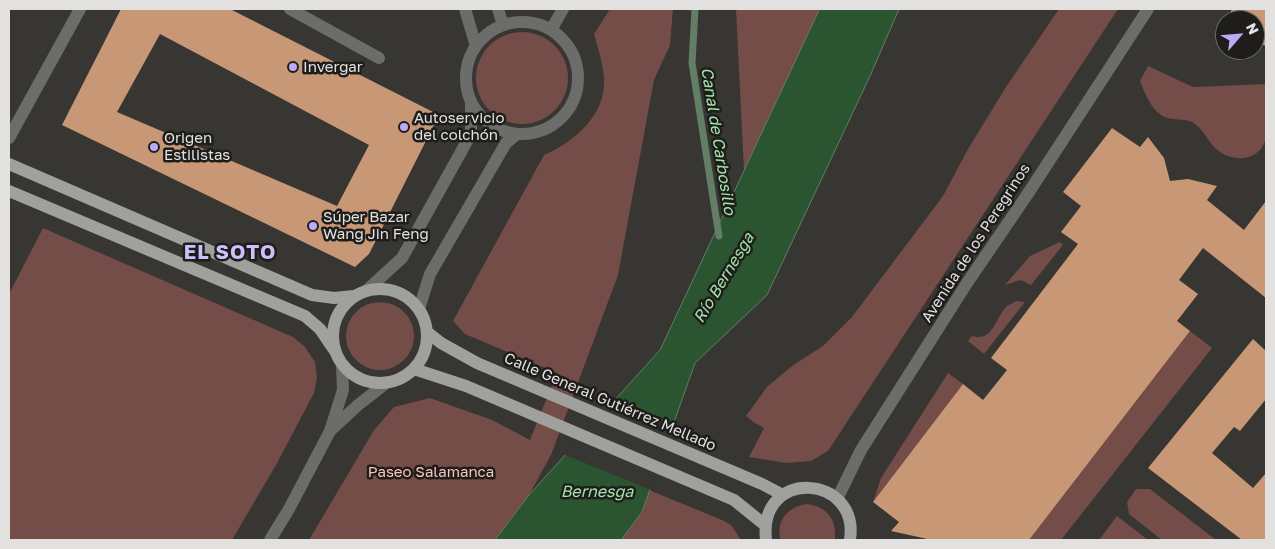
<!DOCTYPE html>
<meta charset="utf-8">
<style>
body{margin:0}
#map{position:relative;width:1275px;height:549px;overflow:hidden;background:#373632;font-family:"Golos Text",sans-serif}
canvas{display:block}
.frame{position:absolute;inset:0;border:10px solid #e2e1df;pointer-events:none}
.north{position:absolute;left:1215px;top:10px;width:50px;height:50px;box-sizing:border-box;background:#1e1d1b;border:1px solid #6c6b69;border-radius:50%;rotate:63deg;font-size:14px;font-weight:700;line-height:20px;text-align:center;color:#e2e1df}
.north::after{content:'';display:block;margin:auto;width:18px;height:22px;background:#bcaaf6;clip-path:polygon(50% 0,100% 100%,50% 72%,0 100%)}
</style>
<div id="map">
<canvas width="1275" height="549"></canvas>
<div class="frame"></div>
<div class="north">N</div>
</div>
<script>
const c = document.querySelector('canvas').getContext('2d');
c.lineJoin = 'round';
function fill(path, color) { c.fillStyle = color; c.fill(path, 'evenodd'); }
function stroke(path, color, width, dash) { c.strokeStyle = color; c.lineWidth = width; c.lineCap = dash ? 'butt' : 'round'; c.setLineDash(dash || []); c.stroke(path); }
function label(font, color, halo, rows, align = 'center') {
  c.font = font + ' "Golos Text",sans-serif'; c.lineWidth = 5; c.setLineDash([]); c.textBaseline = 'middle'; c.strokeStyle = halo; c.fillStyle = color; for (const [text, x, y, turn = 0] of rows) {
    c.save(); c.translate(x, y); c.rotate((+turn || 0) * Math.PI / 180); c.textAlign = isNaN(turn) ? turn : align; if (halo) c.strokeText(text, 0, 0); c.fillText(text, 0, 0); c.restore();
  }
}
fill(new Path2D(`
 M610 9H673L670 45 654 80 618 275 551 455 529 495 495 540H309L374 430 394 407 430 398 492 420 530 440 557 373 465 334 453 321 544 155C574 142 606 115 604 79 603 63 598 48 594 34Z
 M736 9H820L744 171Z
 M1059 9H1118L828 451 811 461 786 463 749 457 764 428 755 423 746 416 767 387 792 366 823 346 852 317 943 196 968 149 1006 87Z
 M476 78a46 46 0 1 1 92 0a46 46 0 1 1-92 0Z
 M1148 66 1193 87 1266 84C1266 97 1269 126 1266 138 1261 160 1236 163 1220 152 1209 145 1206 132 1195 124 1190 119 1180 120 1173 119 1154 118 1146 96 1140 81Z
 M43 228 293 337 305 347 315 362 317 377 314 393 276 465 232 540H9V294Z
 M1060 242 1063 245 1031 285 1021 280 1005 285 1030 256Z
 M1017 301 1025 302 984 354 968 341 972 336C993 342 995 319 1006 307 1009 304 1013 303 1017 301Z
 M346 336a34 34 0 1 1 68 0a34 34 0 1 1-68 0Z
 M1190 331 1212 348 1061 540H1029Z
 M948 373 963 384 873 502 881 478Z
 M1136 489H1150L1216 540H1162L1129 514 1127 502Z
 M649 490 722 520 731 525 741 540H621L642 512Z
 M806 504C827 506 837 520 835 540H781C775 521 788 507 806 504Z
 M1117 516 1148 540H1099Z`), '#744c48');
const water = new Path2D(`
 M820 9H899L870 76 767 295 695 363 642 512 621 540H495L529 495 660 350Z`);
fill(water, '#2b5431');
stroke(water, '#627e65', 1);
fill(new Path2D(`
 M614 397 675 424 651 490 563 454Z`), '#373632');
stroke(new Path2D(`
 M695 9 692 63 719 236`), '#627e65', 7);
fill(new Path2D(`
 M121 9H230L439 115 369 254 355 267 62 125ZM160 34 369 145 337 206 117 112Z
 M1232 9H1266V46L1255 41V20H1227Z
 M1112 128 1140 147 1148 137 1164 158 1170 181 1188 179 1217 186 1207 200 1244 230 1266 201V298L1203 248 1179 280 1198 294 1177 321 1190 331 1029 540H932L891 531 899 522 873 502 963 384 983 400 1007 370 991 358 1078 244 1061 232 1081 206 1063 192Z
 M1253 339 1266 351V399L1240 431 1234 427 1212 453 1253 488 1266 473V540H1242L1148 468Z`), '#c89775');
stroke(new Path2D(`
 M290 9 379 58
 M465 9 476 46
 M498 9 503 25
 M466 78a56 56 0 1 1 112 0a56 56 0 1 1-112 0Z
 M551 30 563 9
 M9 138 80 9
 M367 290 402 258 471 134V102
 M419 309 430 274 506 143 517 134
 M332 429 358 405 385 384
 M837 499 861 450 967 283 1029 192 1148 9
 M270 540 289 509 330 431 343 390 342 365`), '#6c6c6a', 12);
stroke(new Path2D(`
 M9 164 312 295 334 298 354 296
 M9 191 305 316 320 329 335 351
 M333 336a47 47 0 1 1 94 0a47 47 0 1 1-94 0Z
 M427 332 441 343 477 363 762 484 783 495
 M414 369 466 386 734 500 765 525
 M766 540C758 467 860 474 850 540`), '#a0a19d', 12);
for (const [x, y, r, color] of [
 [293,67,5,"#bcaaf6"],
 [404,127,5,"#bcaaf6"],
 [154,147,5,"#bcaaf6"],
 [313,226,5,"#bcaaf6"]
]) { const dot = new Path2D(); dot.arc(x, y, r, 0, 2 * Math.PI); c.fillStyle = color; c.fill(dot); stroke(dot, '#1e1d1b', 2); }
label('15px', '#e2e1df', '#1e1d1b', [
 ["Invergar",303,67],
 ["Autoservicio",414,118],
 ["del colchón",414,135],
 ["Origen",164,138],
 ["Estilistas",164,155],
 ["Súper Bazar",323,217],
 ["Wang Jin Feng",323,234]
], 'left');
label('15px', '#e2e1df', '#1e1d1b', [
 ["Avenida de los Peregrinos",976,243,-57],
 ["Calle General Gutiérrez Mellado",610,402,23]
]);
label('15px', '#f9c3bd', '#1e1d1b', [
 ["Paseo Salamanca",431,472]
]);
label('italic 16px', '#a1e4a9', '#1e1d1b', [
 ["Canal de Carbosillo",718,141,81],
 ["Río Bernesga",724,278,-59],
 ["Bernesga",597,492]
]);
c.letterSpacing = '1px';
label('bold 20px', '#cec1fb', '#1e1d1b', [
 ["EL SOTO",230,253]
]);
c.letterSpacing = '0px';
</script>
